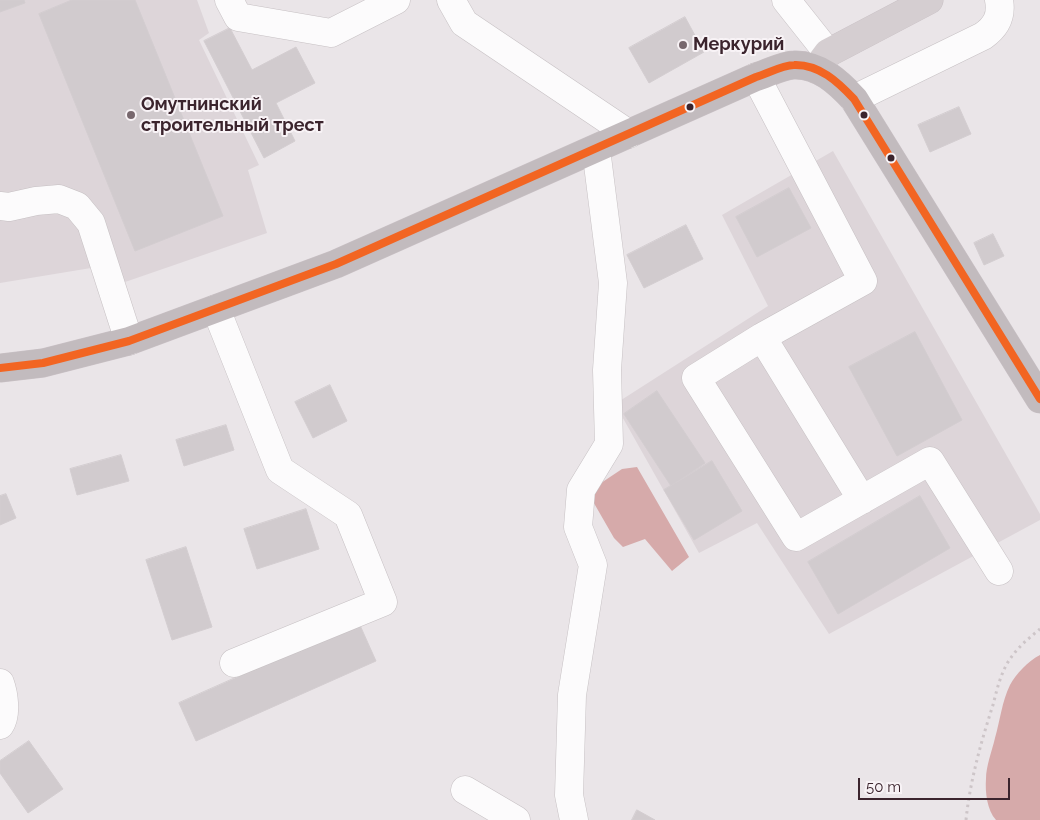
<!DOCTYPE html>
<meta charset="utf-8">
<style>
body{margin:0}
#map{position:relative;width:1040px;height:820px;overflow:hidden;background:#eae5e8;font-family:Raleway,sans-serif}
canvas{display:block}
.scale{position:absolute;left:858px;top:778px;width:152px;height:22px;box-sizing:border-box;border:2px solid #3b242d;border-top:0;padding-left:6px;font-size:15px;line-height:18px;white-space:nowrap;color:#3b242d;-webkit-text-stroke:4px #f8f3f6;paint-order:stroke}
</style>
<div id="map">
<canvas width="1040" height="820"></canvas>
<div class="scale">50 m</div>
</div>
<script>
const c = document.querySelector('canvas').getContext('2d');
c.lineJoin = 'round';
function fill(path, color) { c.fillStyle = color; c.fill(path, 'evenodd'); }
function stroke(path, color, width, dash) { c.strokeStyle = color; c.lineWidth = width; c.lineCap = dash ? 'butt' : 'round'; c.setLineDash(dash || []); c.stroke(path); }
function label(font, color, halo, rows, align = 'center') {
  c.font = font + ' Raleway,sans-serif'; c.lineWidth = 4; c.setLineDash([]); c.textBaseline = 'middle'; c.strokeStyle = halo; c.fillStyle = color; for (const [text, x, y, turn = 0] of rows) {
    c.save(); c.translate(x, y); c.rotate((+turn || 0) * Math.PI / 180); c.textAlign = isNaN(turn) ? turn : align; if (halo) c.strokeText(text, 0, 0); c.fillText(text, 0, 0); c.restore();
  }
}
fill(new Path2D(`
 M0 0H197L209 33 199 40 259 165 248 170 267 233 99 291 91 268 0 283Z
 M833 151 1040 514V520L829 634 757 523 699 553 615 404 768 306 722 215Z`), '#ddd5d9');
fill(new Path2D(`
 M637 467 689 557 672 571 645 539 623 547 614 538 591 498 595 487 622 469Z
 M1040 655V820H996C987 810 985 792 986 779 986 766 992 751 995 738 1000 721 1002 701 1010 685 1016 674 1028 661 1040 655Z`), '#d6aaaa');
const building = new Path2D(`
 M0 0H24L25 3 0 12Z
 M72 0H135L223 216 135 251 39 14Z
 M685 17 704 52 649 83 629 48Z
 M230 28 252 70 296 47 315 83 276 103 295 141 264 158 204 41Z
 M959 107 971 134 930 152 918 125Z
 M789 188 811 228 757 257 736 217Z
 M686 225 703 259 644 288 627 255Z
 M993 234 1004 256 984 265 974 243Z
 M915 332 962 420 897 456 849 367Z
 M330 385 347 421 313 438 295 402Z
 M657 391 705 463 671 486 624 414Z
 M226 425 234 450 184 466 176 440Z
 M121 455 129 481 77 495 70 469Z
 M712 461 742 511 694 540 664 490Z
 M6 494 16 518 0 525V496Z
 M920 496 950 548 838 614 808 562Z
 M306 509 319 549 257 569 244 529Z
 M186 547 212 627 172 640 146 560Z
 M359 623 376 661 196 741 179 703Z
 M29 741 63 789 28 813 0 773V761Z
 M637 810 655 820H632Z`);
fill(building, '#d1cbce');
stroke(building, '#d3cdd0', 1);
const minor = new Path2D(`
 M229 0 238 17 331 33 396 0
 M451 0 464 23 629 134
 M786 0 828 53
 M756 77 863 281 762 337 696 378 796 537 930 461 999 571
 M854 99 983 36C996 27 1002 16 999 0
 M0 206 9 207 36 201 59 199 77 206 91 223 129 341
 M216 309 280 470 348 515 383 602 234 663
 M762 337 862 500
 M0 683C4 694 7 715 0 725
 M465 790 516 820
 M574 820 569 795 572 695 593 565 578 527 581 490 609 444 607 370 613 283 596 149`);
const major = new Path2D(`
 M816 69 828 53 929 0`);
const highway = new Path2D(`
 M0 368 43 363 129 341 336 264 756 77C766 74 783 65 794 65 819 64 838 82 854 99L1040 399`);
stroke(minor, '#c6c0c3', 29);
stroke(major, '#c9c1c5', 29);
stroke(highway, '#c9c1c5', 29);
stroke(new Path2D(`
 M966 820C970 781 981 742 993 705 997 689 1001 672 1010 659 1018 647 1029 638 1040 629`), '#cdc5c8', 3, [2.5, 4]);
stroke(minor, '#fcfbfc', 28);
stroke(major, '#d5ced1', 28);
stroke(highway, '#c2bbbe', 28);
stroke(new Path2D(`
 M0 368 43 363 129 341 336 264 756 77C766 74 783 65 794 65 819 64 838 82 854 99L1040 399`), '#f26522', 8);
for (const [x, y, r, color] of [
 [683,45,5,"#78686e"],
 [690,107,4.5,"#3b242d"],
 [131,115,5,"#78686e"],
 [864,115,4.5,"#3b242d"],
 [891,158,4.5,"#3b242d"]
]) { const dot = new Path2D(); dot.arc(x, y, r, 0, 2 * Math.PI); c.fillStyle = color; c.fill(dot); stroke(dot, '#f8f3f6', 2); }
label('bold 18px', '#3b242d', '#f8f3f6', [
 ["Меркурий",693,45],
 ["Омутнинский",141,105],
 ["строительный трест",141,126]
], 'left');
</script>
